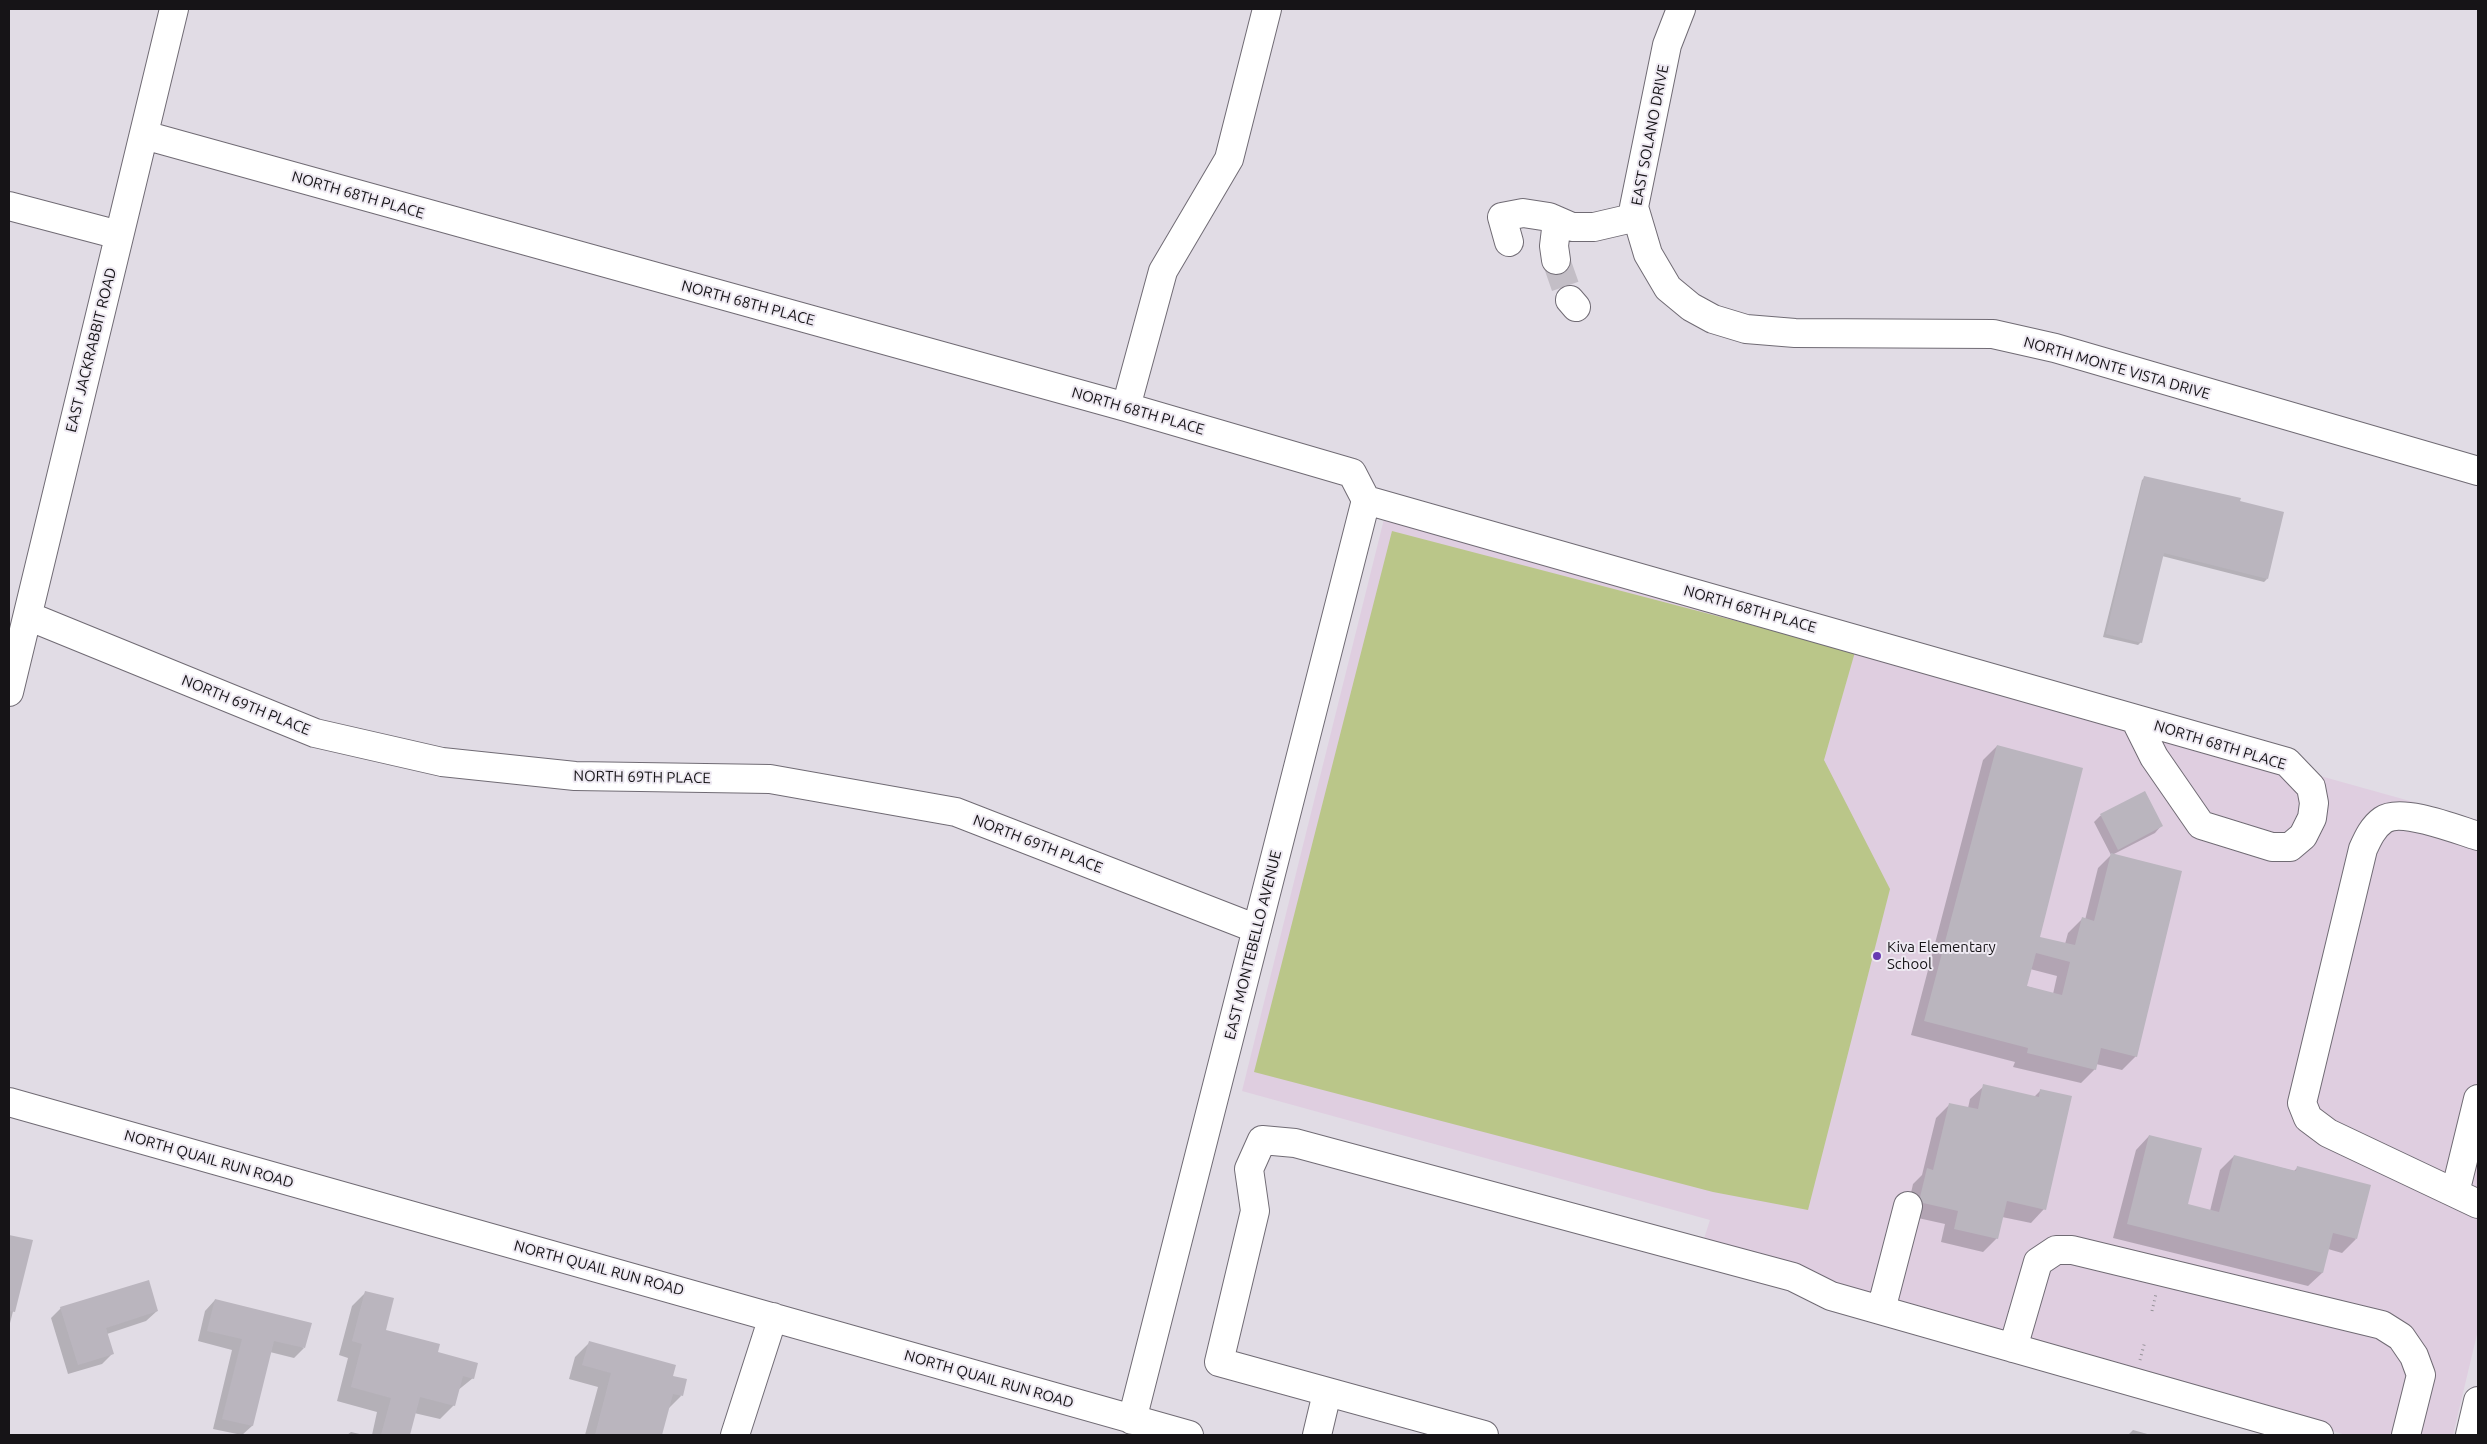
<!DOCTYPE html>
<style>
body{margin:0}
#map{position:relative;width:2487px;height:1444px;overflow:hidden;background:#e1dce5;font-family:Ubuntu,sans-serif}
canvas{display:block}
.frame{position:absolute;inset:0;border:10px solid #161417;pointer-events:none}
</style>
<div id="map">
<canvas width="2487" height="1444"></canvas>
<div class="frame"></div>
</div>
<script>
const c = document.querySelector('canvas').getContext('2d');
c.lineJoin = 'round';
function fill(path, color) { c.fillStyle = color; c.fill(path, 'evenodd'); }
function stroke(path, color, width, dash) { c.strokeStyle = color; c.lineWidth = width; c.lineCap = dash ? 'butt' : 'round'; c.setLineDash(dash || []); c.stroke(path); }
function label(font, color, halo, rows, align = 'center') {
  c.font = font + ' Ubuntu,sans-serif'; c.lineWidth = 4; c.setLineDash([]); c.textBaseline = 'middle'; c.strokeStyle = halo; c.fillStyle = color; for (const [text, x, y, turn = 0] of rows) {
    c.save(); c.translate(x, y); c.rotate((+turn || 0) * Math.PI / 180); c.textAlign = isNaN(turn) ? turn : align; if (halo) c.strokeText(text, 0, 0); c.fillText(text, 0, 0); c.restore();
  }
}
fill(new Path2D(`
 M1385 515 2478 820V1330L2453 1435H2346L1702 1245 1710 1220 1242 1091Z`), '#dfcee0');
fill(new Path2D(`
 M1392 531 1855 652 1824 760 1890 889 1808 1210 1713 1192 1254 1072Z`), '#bac689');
fill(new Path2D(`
 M2145 477 2239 502 2267 579 2264 582 2162 556 2141 642 2138 645 2103 637 2142 480Z
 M1997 746 2038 938 2065 944 2068 933 2082 919 2085 920 2098 868 2111 855 2094 822 2100 816 2144 793 2161 826 2155 833 2112 855 2136 1056 2122 1070 2096 1064 2095 1069 2081 1083 2013 1067 2015 1062 1911 1035 1983 760ZM2030 969 2057 976 2053 994 2026 986Z
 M1984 1086 2034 1097 2041 1090 2044 1209 2031 1223 2002 1217 1997 1238 1983 1252 1941 1242 1945 1224 1909 1216 1907 1211 1913 1184 1922 1175 1936 1118 1950 1104 1968 1108 1970 1099Z
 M2149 1136 2187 1205 2210 1211 2220 1170 2234 1156 2294 1171 2297 1168 2356 1239 2342 1253 2328 1249 2322 1273 2308 1286 2113 1238 2136 1150Z
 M9 1236 31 1241 9 1327Z
 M366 1292 385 1331 437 1353 473 1378 457 1391 454 1405 440 1419 414 1413 410 1432 407 1435H372L377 1412 337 1401 348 1358 339 1355 352 1306Z
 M215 1300 304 1348 294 1358 270 1352 252 1426 242 1435 213 1429 232 1350 198 1341 205 1311Z
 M61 1308 157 1311 146 1321 107 1334 113 1353 102 1364 68 1374 51 1318Z
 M589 1343 672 1377 681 1396 668 1409 661 1435H585L598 1387 569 1379 575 1357Z
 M2133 1430 2151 1435H2128Z
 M351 1432 364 1435H347Z`), '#0003');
fill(new Path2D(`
 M2144 476 2241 498 2240 501 2284 512 2268 579 2164 553 2142 643 2106 634Z
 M1997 745 2083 768 2040 937 2075 945 2082 917 2094 921 2111 853 2182 871 2137 1057 2101 1048 2096 1070 2027 1053 2028 1048 1924 1021ZM2036 953 2070 962 2062 995 2027 986Z
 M2145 791 2163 826 2118 850 2100 814Z
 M1983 1084 2039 1097 2040 1089 2072 1096 2046 1210 2007 1201 1998 1239 1954 1229 1958 1211 1923 1203 1920 1197 1927 1168 1933 1170 1949 1103 1978 1109Z
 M2149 1135 2202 1148 2188 1204 2219 1212 2234 1155 2296 1171 2297 1166 2371 1185 2357 1239 2333 1233 2323 1273 2127 1224Z
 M9 1235 33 1240 15 1312 9 1311Z
 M149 1280 158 1311 106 1328 114 1354 78 1365 60 1307Z
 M365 1291 394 1298 386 1330 440 1344 438 1352 478 1363 474 1379 463 1376 455 1406 420 1397 410 1435H381L391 1398 351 1387 362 1344 352 1341Z
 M215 1299 312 1323 305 1348 274 1341 253 1426 222 1419 242 1339 207 1331Z
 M589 1341 676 1365 673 1376 687 1379 683 1396 673 1394 662 1435H595L611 1373 582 1365Z`), '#bab5be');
stroke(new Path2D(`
 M1556 260 1570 300`), '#c3bec6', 28, [28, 14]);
const minor = new Path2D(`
 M1681 9 1667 45 1634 207 1648 254 1668 288 1691 307 1713 319 1746 329 1795 333 1993 334 2055 348 2478 471
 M144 135 1126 407 1352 473 1366 500 1132 1420
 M9 206 119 235
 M1509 242 1502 217 1523 213 1549 217 1572 227H1594L1637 217
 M1556 260 1554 246 1557 221
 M1570 300 1576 307
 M1126 407 1163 271 1229 159 1267 9
 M1366 500 2287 762 2311 787 2314 803 2312 818 2303 836 2290 847H2272L2201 825 2154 757 2135 719
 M28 616 315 733 442 762 575 776 770 779 956 812 1257 929
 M9 692 174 9
 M2478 836C2458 830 2401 807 2383 820 2373 827 2368 838 2363 849L2302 1103 2308 1118 2328 1133 2478 1204
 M9 1102 1189 1435
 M2455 1193 2478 1099
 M1881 1310 1908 1206
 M2013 1348 2038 1262 2056 1250H2072L2382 1325 2401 1337 2414 1356 2421 1375 2406 1435
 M735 1435 773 1317
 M1317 1435 1327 1393
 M1484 1435 1219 1362 1255 1211 1249 1169 1262 1140 1295 1143 1793 1277 1831 1296 2319 1435
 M2470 1435 2478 1401`);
stroke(minor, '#706b74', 30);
stroke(new Path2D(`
 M2152 1311 2156 1294
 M2140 1360 2145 1341`), '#97939a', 3, [1, 4]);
stroke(minor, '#fff', 28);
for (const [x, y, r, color] of [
 [1877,956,5,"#673ab2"]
]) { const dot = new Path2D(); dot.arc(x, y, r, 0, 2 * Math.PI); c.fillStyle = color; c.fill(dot); stroke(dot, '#eee9f2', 2); }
label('15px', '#161417', '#eee9f2', [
 ["EAST SOLANO DRIVE",1650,135,-79],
 ["NORTH 68TH PLACE",358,195,16],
 ["NORTH 68TH PLACE",748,303,15],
 ["EAST JACKRABBIT ROAD",91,350,-76],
 ["NORTH MONTE VISTA DRIVE",2117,368,16],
 ["NORTH 68TH PLACE",1138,411,16],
 ["NORTH 68TH PLACE",1750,609,16],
 ["NORTH 69TH PLACE",246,705,22],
 ["NORTH 68TH PLACE",2220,745,17],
 ["NORTH 69TH PLACE",642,777,1],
 ["NORTH 69TH PLACE",1038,844,21],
 ["EAST MONTEBELLO AVENUE",1253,945,-76],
 ["NORTH QUAIL RUN ROAD",209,1159,16],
 ["NORTH QUAIL RUN ROAD",599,1268,15],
 ["NORTH QUAIL RUN ROAD",989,1379,16]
]);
label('15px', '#161417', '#eee9f2', [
 ["Kiva Elementary",1887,947],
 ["School",1887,964]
], 'left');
</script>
